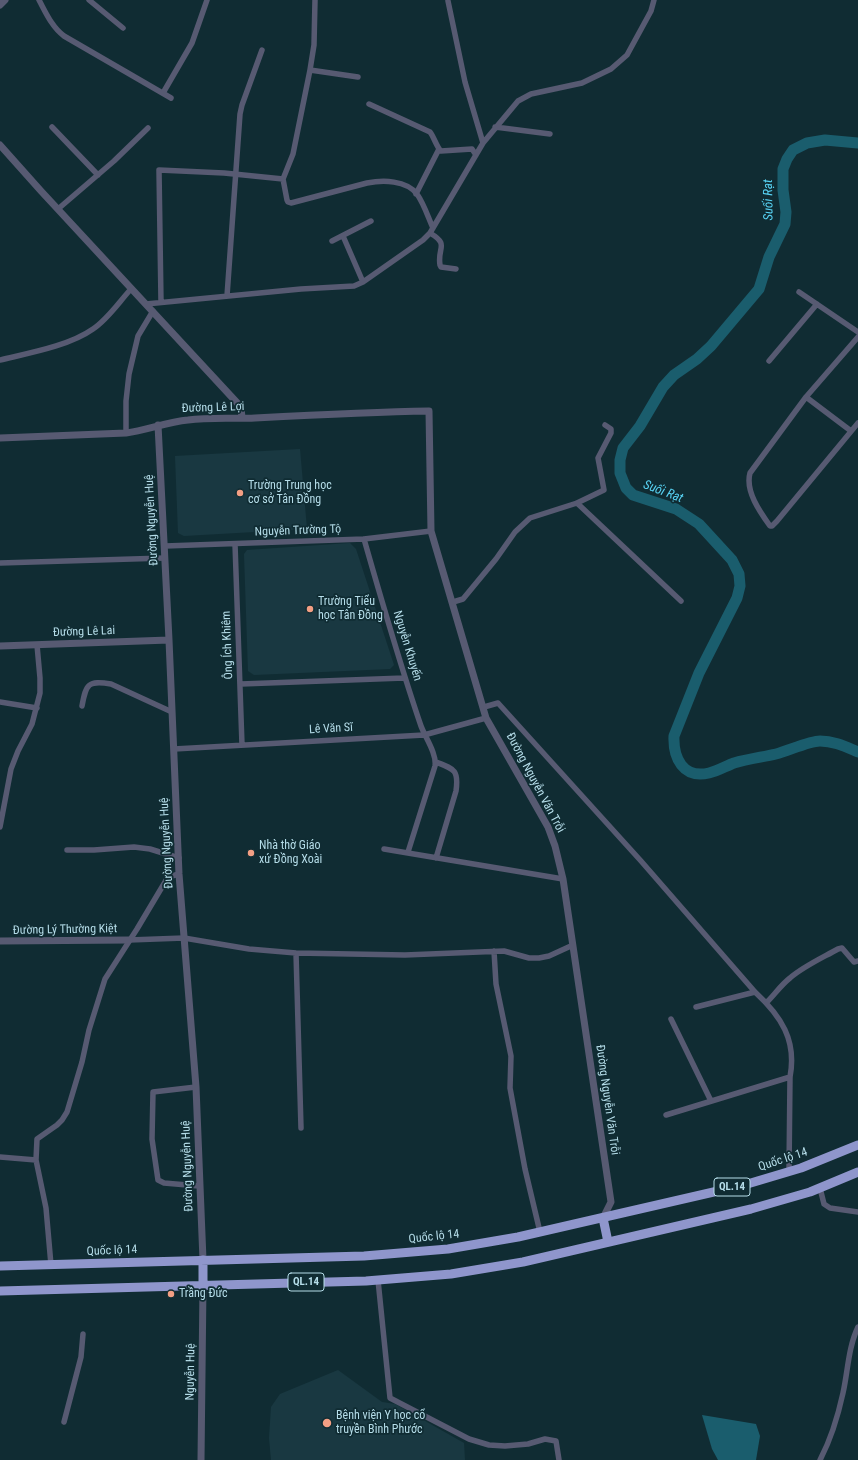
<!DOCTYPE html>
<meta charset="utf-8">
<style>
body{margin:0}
canvas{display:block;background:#102c33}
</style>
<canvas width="858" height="1460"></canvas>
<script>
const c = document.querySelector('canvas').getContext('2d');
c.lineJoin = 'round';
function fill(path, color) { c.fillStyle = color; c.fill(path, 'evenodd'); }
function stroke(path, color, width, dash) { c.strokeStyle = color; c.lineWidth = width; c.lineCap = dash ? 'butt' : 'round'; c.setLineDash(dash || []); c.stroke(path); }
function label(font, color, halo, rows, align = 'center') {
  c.font = font + ' "Roboto Condensed",sans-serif'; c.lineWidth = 3.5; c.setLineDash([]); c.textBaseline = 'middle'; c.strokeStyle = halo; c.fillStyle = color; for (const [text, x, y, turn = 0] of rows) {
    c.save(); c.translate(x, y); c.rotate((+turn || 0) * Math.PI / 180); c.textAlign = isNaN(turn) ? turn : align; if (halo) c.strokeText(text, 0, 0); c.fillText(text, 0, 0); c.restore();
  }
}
fill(new Path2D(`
 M300 449 307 529 184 536 178 533 175 456Z
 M350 543 356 549 394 665 390 669 254 675 248 671 244 554 247 550Z
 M338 1370 382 1402 395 1404 464 1443 465 1460H271L269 1438 271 1407 280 1394Z`), '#193841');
fill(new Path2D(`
 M702 1415 756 1424 760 1436 756 1460H718L712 1449Z`), '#1a5d6d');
stroke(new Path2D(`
 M858 143 825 140 807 143 793 150 787 159 783 169V190L786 212 785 224 769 257 759 289 711 346 697 359 674 375 663 387 640 426 623 448 620 460V473L626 488 633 495 676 509 699 524 732 560 739 574 740 586 737 598 699 673 674 736C673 758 683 779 709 773 718 771 726 766 734 763 748 759 763 757 776 754 788 751 809 741 820 741 834 741 846 747 858 752`), '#1a5d6d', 11);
stroke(new Path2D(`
 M39 0C46 13 52 27 64 36L171 98
 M89 0 123 28
 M448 1 465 82 483 143
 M310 70 358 77
 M163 93 192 43 207 0
 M369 104 430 132C434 137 437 148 441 151L472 149 476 155
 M52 127 98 175
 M495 127 550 134
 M283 179 287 200 288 202 291 203 367 183C383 180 406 180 417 194 424 204 428 217 433 228
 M416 194 439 149
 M58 209 114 161 148 128
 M430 233C450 245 437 247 440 265L441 267 456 269
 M343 236 363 282
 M332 241 371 221
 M799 292 858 332
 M227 296 240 114 242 105 262 50
 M161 302 159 170 224 173 283 179 293 154 310 70 314 45 315 0
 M146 304 301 289 354 286 363 282 423 240 430 233 483 143 518 101 531 94 582 83 611 69 627 55 651 11 654 0
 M858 337 806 397 750 473C745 491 760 512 770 526H772L777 521 858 423
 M0 360C29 353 69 346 93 329 108 319 119 302 131 289
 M769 361 817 304
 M806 397 851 431
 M126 433V401L129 374 138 336 153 311
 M577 503 681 601
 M364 539C382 602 400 665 421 726 425 737 437 754 435 766L408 852
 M235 544 242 745
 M165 546 364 539 431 531
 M0 563 165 558
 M453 602 463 599 496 559 515 532 530 518 577 503 604 490 598 458 611 433V429L605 425
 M241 684 404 678
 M0 702 37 708
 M82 706C86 684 88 680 111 684L172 712
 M484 707 498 703 641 861 755 992C781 1016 797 1040 790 1077L789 1172
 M174 749 424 735 486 718
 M436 762C454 769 459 770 456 791L436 858
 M0 827 11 769 18 751 32 724 40 693V678L37 645
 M384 849 563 879
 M67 850H94L134 847 150 849 179 858
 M129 940 184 938 249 949 296 953 405 955 504 951 529 958H539L549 956 573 945
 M494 951 496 984 511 1056 510 1088 525 1169 540 1232
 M296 953 301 1128
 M767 1002C775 994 781 985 790 978 804 966 822 958 838 949L842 948 854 962 858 961
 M696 1007 755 992
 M671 1019 711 1101
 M196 1087 153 1092 152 1139 158 1180 164 1183 199 1186
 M666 1115 790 1077
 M0 1157 36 1160 37 1139 57 1125 62 1120 67 1112 82 1062 89 1030 105 979 137 929 168 877 179 874
 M36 1160 46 1208 51 1265
 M820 1188 824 1204 830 1208 858 1212
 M378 1280 390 1398 469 1439 489 1445 505 1446 528 1444 545 1439 556 1441 559 1460
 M64 1422 81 1357 83 1334
 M820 1460C831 1439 838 1416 843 1393 848 1371 848 1348 858 1327`), '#575a72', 5.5);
stroke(new Path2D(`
 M0 5 5 0
 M0 145 41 191 241 407 242 418
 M158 425 169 640 179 874 196 1087 203 1260
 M0 438 126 433C147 430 167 422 188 420 210 417 233 419 255 418 313 415 371 412 429 411L431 531 486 718 548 827 555 846 563 879 611 1202 603 1218
 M0 646 169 640
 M0 941 129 940
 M201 1460 203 1285`), '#575a72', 7);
stroke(new Path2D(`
 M603 1218 608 1242
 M203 1260V1285
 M0 1266 364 1256 448 1249 518 1237 744 1185 801 1168 858 1145
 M0 1291 366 1281 451 1274 523 1262 751 1209 810 1192 858 1172`), '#8f96cc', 9);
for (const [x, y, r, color] of [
 [240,493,4,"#f39f84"],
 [310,609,4,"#f39f84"],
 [251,853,4,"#f39f84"],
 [171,1294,4,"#f39f84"],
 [327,1423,5,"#f39f84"]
]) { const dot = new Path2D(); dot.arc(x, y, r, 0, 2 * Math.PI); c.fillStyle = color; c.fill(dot); stroke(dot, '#102c33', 1.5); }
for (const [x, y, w] of [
 [732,1187,36],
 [306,1282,36]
]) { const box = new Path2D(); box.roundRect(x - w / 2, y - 9, w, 18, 3); c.fillStyle = '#102c33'; c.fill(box); stroke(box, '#b5dde9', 1); }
label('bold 11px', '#b5dde9', null, [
 ["QL.14",732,1187],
 ["QL.14",306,1282]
]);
label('12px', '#b5dde9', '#102c33', [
 ["Đường Lê Lợi",213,408,-2],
 ["Đường Nguyễn Huệ",152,520,-93],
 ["Nguyễn Trường Tộ",298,531,-2],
 ["Đường Lê Lai",84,632,-2],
 ["Ông Ích Khiêm",228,645,-92],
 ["Nguyễn Khuyến",407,646,73],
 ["Lê Văn Sĩ",331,729,-3],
 ["Đường Nguyễn Văn Trỗi",535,783,62],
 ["Đường Nguyễn Huệ",167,843,-93],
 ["Đường Lý Thường Kiệt",65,930,-1],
 ["Đường Nguyễn Văn Trỗi",607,1100,82],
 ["Quốc lộ 14",783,1160,-18],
 ["Đường Nguyễn Huệ",188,1166,-92],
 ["Quốc lộ 14",434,1237,-6],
 ["Quốc lộ 14",112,1251,-2],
 ["Nguyễn Huệ",191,1372,-89]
]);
label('12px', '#b5dde9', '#102c33', [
 ["Trường Trung học",248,486],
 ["cơ sở Tân Đồng",248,500],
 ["Trường Tiểu",318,602],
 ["học Tân Đồng",318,616],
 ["Nhà thờ Giáo",259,846],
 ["xứ Đồng Xoài",259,860],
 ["Trầng Đức",179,1294],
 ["Bệnh viện Y học cổ",336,1416],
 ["truyền Bình Phước",336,1430]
], 'left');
label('italic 13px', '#57d1f2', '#102c33', [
 ["Suối Rạt",769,200,-91],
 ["Suối Rạt",663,492,21]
]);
</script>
